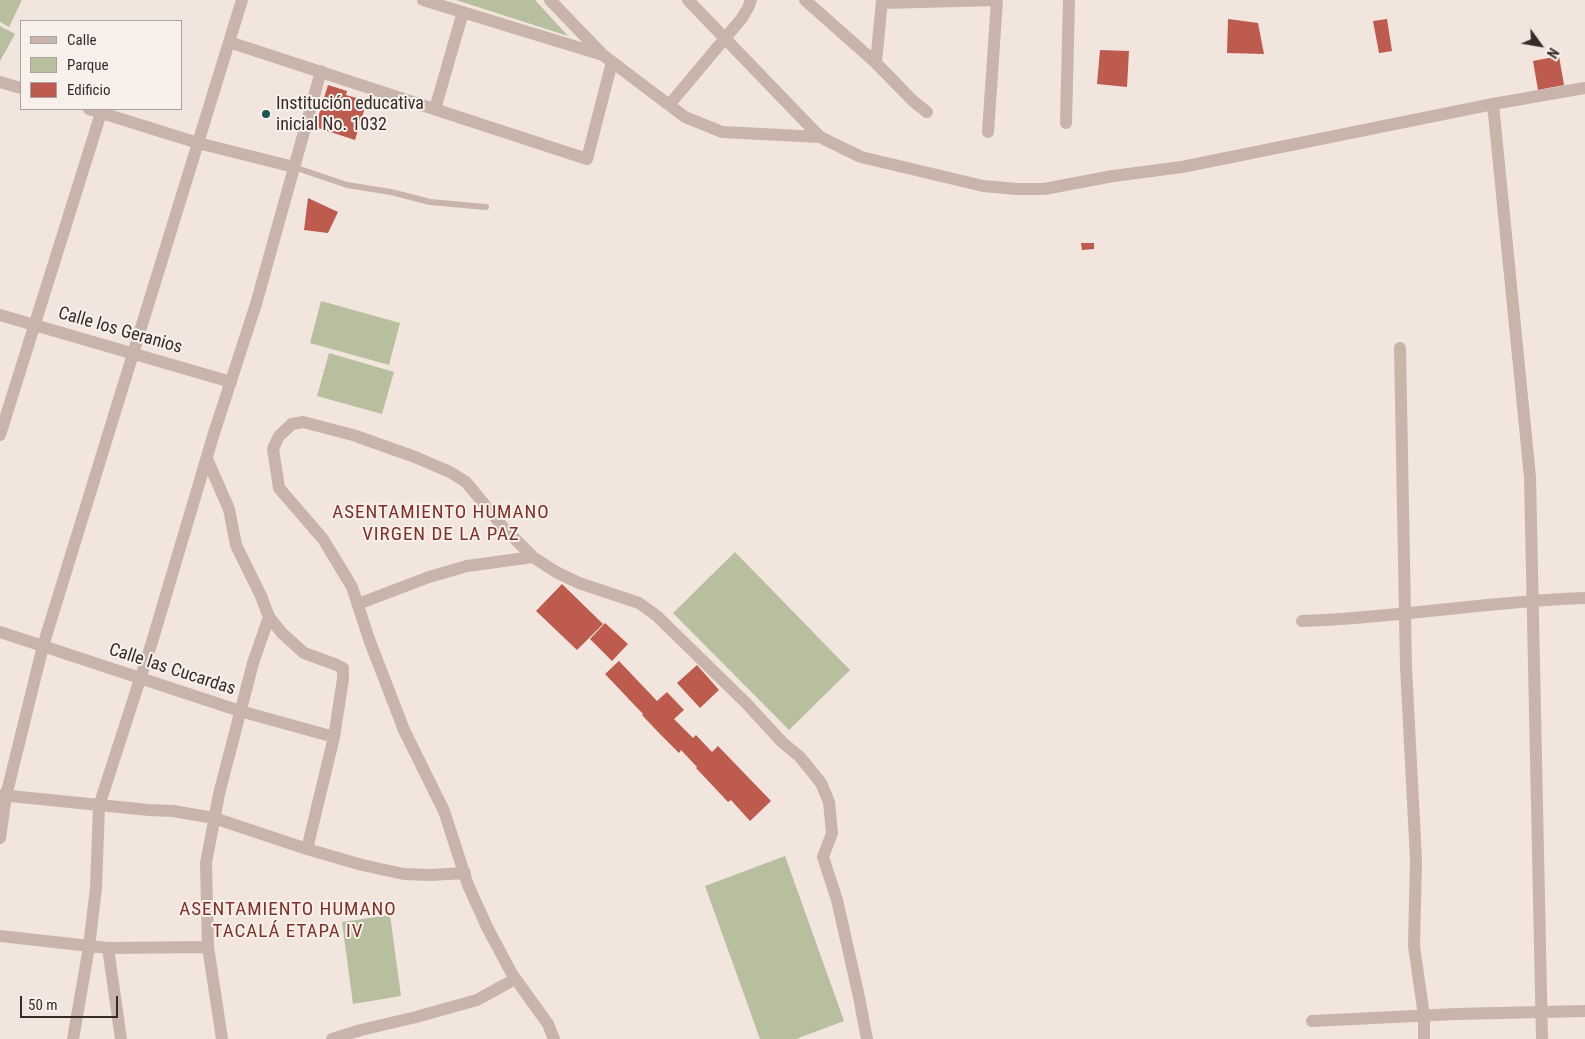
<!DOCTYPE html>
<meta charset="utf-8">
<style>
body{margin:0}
#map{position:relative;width:1585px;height:1039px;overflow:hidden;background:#f1e5dd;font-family:"Roboto Condensed",sans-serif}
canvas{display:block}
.legend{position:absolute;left:20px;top:20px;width:162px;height:90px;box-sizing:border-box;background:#f8f0ea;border:1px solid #aaa19d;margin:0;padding:6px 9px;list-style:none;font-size:15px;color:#362b29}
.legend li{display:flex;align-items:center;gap:10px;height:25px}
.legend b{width:25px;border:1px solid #aaa19d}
.north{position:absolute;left:1515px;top:20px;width:50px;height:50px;-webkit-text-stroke:4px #f8f0ea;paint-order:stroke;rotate:122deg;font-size:14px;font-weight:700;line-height:20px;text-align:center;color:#362b29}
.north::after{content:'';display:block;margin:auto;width:18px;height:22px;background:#362b29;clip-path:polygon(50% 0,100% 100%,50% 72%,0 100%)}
.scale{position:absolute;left:20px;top:996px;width:98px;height:22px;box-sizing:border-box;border:2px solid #362b29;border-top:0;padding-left:6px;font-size:15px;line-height:18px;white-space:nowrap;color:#362b29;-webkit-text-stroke:4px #f8f0ea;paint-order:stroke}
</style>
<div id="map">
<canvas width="1585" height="1039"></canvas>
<ul class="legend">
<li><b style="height:6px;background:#c8b4aa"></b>Calle</li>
<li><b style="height:14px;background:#b8bf9e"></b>Parque</li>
<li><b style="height:14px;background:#bd5b4e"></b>Edificio</li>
</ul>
<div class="north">N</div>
<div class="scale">50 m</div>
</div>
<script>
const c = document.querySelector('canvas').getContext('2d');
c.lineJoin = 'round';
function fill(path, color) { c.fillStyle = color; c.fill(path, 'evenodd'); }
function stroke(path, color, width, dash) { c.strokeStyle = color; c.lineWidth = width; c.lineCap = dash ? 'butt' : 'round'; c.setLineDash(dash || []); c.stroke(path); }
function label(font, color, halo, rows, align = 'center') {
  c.font = font + ' "Roboto Condensed",sans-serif'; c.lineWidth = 4; c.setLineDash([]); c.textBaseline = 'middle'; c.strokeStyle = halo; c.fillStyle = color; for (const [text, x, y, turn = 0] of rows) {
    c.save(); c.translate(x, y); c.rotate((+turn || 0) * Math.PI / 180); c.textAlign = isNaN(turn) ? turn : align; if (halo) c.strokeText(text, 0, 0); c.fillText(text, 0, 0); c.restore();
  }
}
fill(new Path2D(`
 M0 0H22L9 27 0 22Z
 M456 0H535L568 36Z
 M0 26 15 34 0 61Z
 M321 301 400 323 389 365 310 343Z
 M329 353 394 372 382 414 317 396Z
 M735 552 850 670 789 730 673 613Z
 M785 856 844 1021 796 1039H760L705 886Z
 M390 915 401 996 353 1004 342 922Z`), '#b8bf9e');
fill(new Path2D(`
 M1228 19 1258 23 1264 54 1227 53Z
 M1387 19 1392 51 1379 53 1373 21Z
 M1100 50 1129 51 1127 87 1097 84Z
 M1559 56 1564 85 1538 90 1533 61Z
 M328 85 347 91 346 95 367 101 355 140 315 127Z
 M308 198 338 212 328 233 304 230Z
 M1081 243H1094V249L1082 250Z
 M562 584 603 624 577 650 536 611Z
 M605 623 628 644 612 661 590 639Z
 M619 661 657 701 667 692 684 710 674 719 693 738 696 735 712 752 718 746 771 801 750 821 731 800 728 802 696 768 697 767 681 750 679 753 659 733 642 715 643 714 605 674Z
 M697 665 719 690 700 708 677 683Z`), '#bd5b4e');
stroke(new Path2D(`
 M294 167 347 185 391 192 430 202 486 207`), '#c8b4aa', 6);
stroke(new Path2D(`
 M423 0 603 55 685 117 722 132 820 137
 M550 0 602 54
 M688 0 820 137 861 157 983 186 1017 189H1044L1113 176 1182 167 1493 104 1585 88
 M805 0 876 63 913 101 927 112
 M882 3 997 0
 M229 42 587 159 612 62
 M876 63 882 0
 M0 82 21 88
 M1493 104 1530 477 1542 1039
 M669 105 742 18 748 8 751 0
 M89 109 198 143 294 167
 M435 109 463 12
 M1066 123 1069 0
 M988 132 997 0
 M0 315 231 382
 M1400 348 1406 667 1416 860 1414 946 1424 1016V1039
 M0 435 101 113
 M207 459 229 509 236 545 261 596 269 617 282 633 304 653 337 665 343 668V679L334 737 307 849
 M358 604 429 577 467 566 533 557
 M1302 621C1397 618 1490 601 1585 598
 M0 632 240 711 334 737
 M0 795 149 810 173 811 214 818 307 849 362 865 404 874 430 875 465 873
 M0 838 6 796 43 646 242 0
 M0 936 108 948 208 947
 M108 948 121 1039
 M1312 1021 1456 1014 1585 1011
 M73 1039 89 947 96 888 99 806 152 642 214 433 256 304 321 71
 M222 1039 208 947 206 863 219 794 253 663 269 617
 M332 1039 361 1030 416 1017 477 1000 515 979
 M554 1039 548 1024 512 974 487 927 468 885 444 811 404 730 369 639 352 587 323 539 279 488 273 449 279 436 292 424 303 422 353 435 415 457 450 472 466 482 503 527 533 557 556 572 579 583 639 603 657 616 747 704 782 742 800 757 821 783 829 802 832 833 823 857 837 900 859 997 867 1039`), '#c8b4aa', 12);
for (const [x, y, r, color] of [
 [266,114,5,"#215551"]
]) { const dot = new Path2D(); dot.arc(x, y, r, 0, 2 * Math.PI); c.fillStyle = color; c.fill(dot); stroke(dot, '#f8f0ea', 2); }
label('18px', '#362b29', '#f8f0ea', [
 ["Institución educativa",276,104],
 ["inicial No. 1032",276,125]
], 'left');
label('18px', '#362b29', '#f8f0ea', [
 ["Calle los Geranios",120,331,16],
 ["Calle las Cucardas",172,670,18]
]);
c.letterSpacing = '1px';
label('19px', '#7f3128', '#f8f0ea', [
 ["ASENTAMIENTO HUMANO",441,513],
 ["VIRGEN DE LA PAZ",441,535],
 ["ASENTAMIENTO HUMANO",288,910],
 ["TACALÁ ETAPA IV",288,932]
]);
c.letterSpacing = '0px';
</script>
